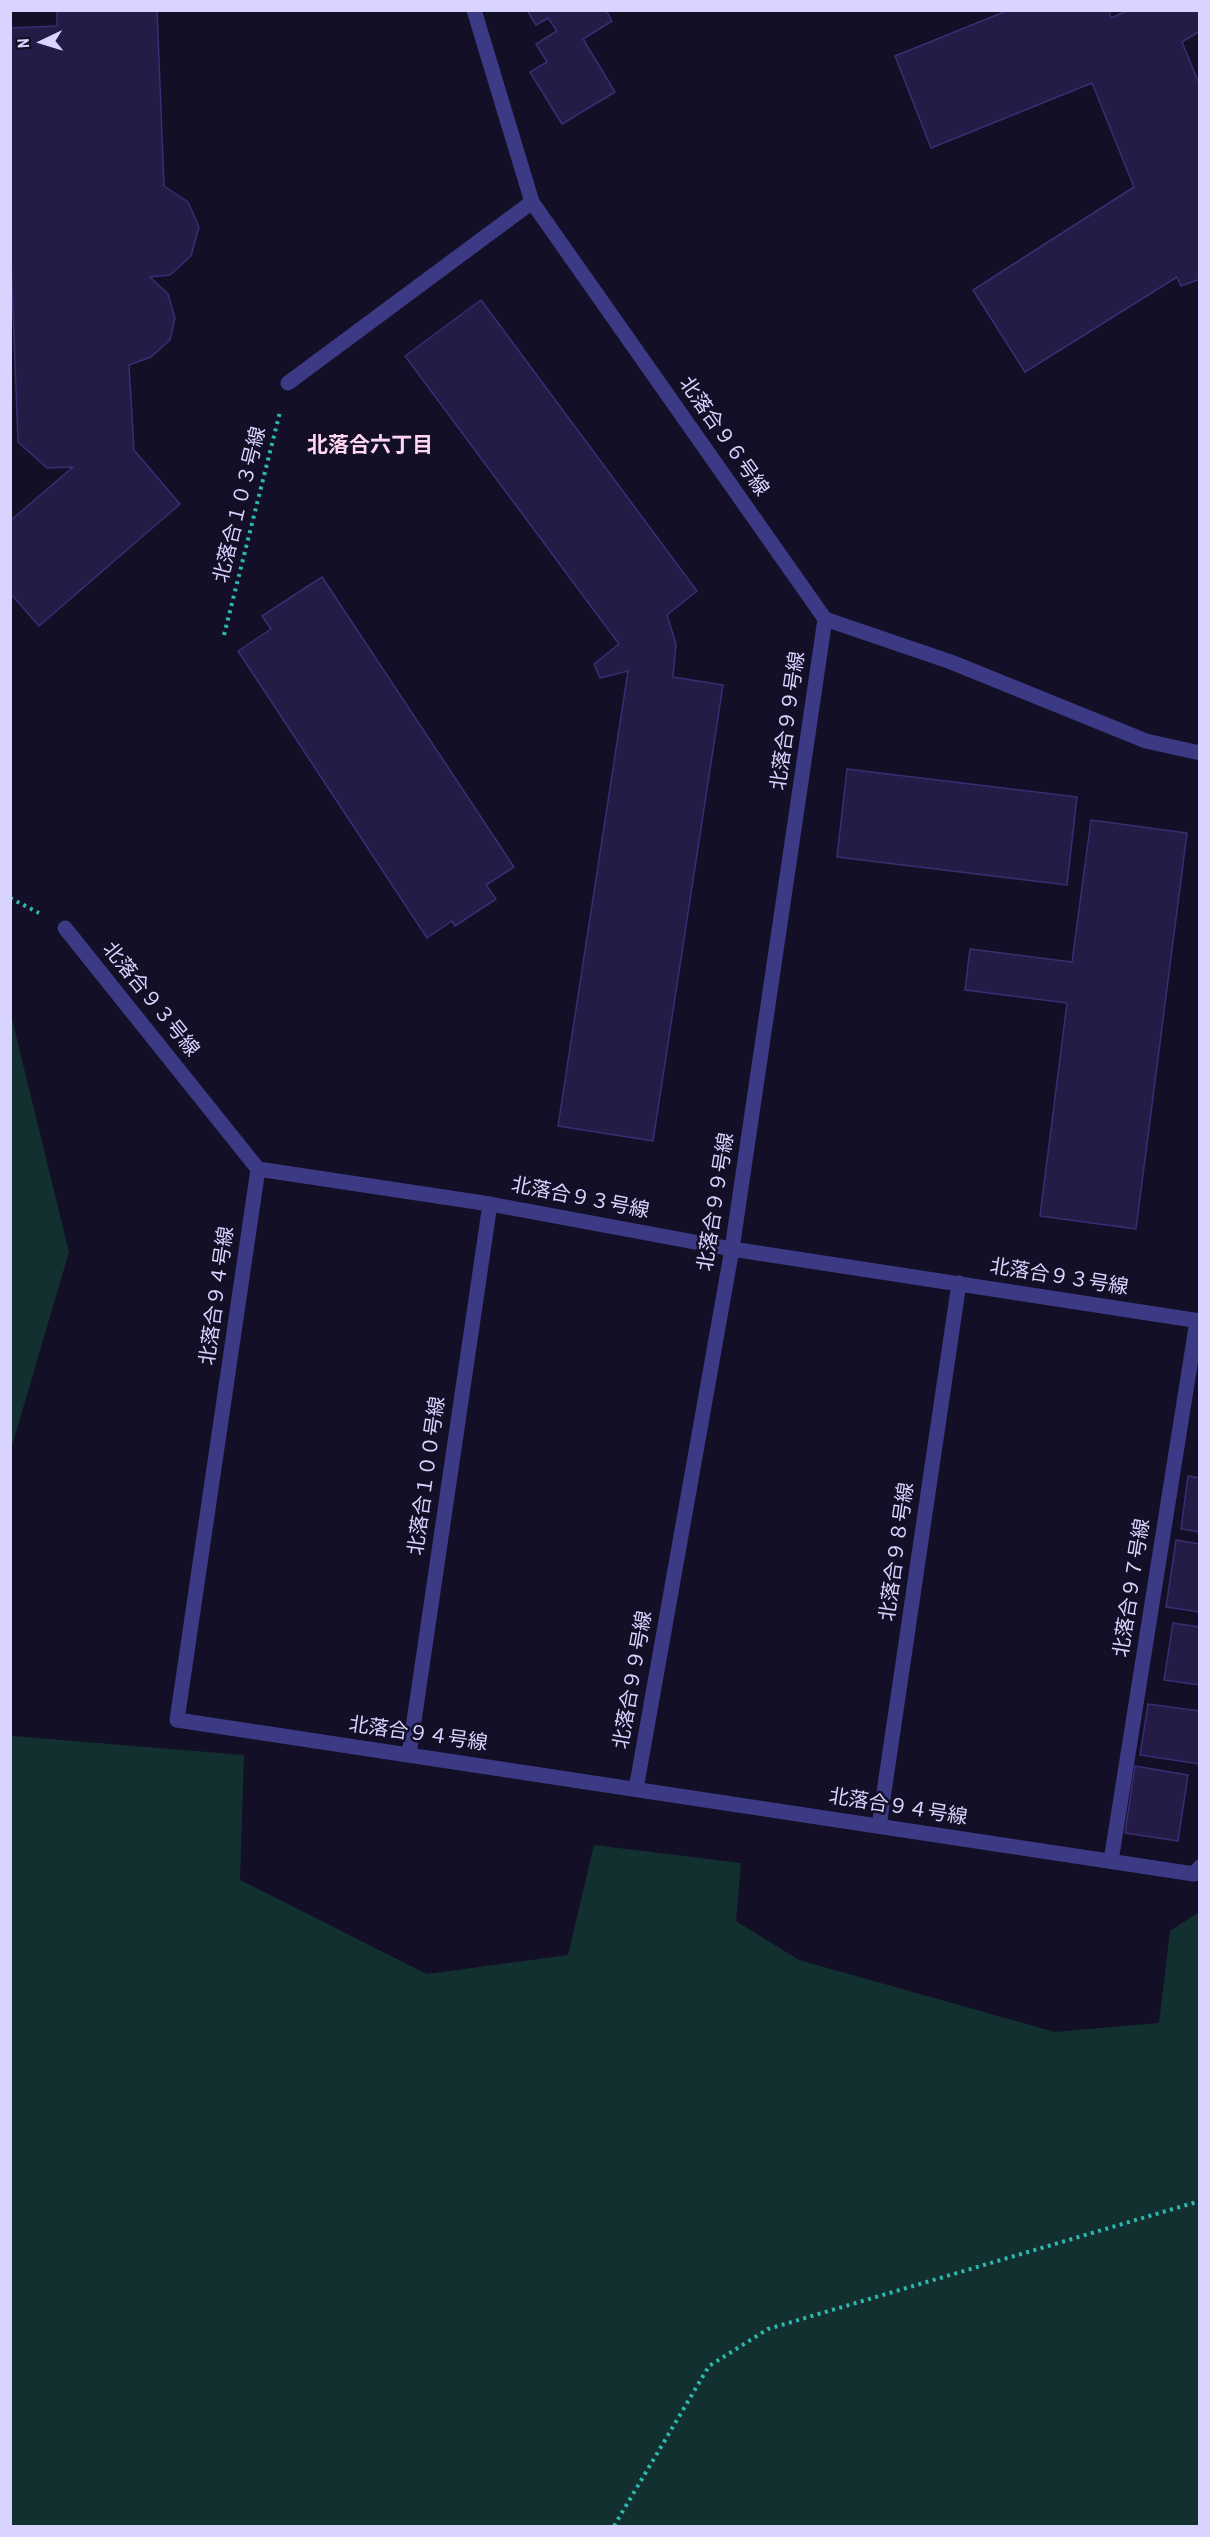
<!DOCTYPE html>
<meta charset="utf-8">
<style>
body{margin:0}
#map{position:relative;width:1210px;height:2537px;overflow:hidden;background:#130f26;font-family:"Roboto Condensed",sans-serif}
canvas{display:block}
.frame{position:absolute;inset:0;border:12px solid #d9d4ff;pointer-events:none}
.north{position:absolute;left:12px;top:12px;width:60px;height:60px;-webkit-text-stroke:4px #130f26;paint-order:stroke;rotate:266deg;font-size:16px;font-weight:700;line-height:24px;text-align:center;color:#d9d4ff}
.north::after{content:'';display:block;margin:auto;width:21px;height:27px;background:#d9d4ff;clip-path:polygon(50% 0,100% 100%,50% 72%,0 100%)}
</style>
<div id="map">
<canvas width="1210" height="2537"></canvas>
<div class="frame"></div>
<div class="north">N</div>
</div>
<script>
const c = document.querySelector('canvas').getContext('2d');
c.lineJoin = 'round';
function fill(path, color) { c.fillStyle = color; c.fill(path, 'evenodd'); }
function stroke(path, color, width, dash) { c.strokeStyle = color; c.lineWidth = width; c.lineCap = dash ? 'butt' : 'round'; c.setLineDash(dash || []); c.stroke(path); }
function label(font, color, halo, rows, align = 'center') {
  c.font = font + ' "Roboto Condensed","Noto Sans JP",sans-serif'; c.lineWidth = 5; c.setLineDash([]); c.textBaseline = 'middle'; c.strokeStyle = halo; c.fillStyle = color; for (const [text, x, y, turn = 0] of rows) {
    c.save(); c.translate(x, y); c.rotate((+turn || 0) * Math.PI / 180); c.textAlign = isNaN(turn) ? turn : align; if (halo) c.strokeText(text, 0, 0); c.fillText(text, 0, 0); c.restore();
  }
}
fill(new Path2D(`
 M10 1011 69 1252 11 1449H10Z
 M14 1736 244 1755 240 1880 427 1974 568 1955 594 1845 741 1863 736 1921 799 1960 1055 2032 1159 2023 1170 1931 1199 1912V2526H11L10 1737Z`), '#12302f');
const building = new Path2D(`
 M57 10H157L164 186 188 202 199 227 191 256 170 275 150 277 168 294 175 318 170 340 151 357 129 365 134 450 180 504 39 626 10 593V521L73 467 47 468 18 442 10 233V28L57 26Z
 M527 10H606L612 21 583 39 615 92 562 124 530 72 547 62 536 44 557 31 548 18 536 25Z
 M1009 10H1109L1111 18 1129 10H1200V31L1182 42 1200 86V279L1181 286 1177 277 1025 372 973 290 1134 187 1092 83 931 148 895 56Z
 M481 300 697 591 667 615 676 644 673 677 723 685 653 1141 558 1126 628 671 600 678 594 664 619 644 405 356Z
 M322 577 514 867 486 885 496 899 455 926 452 921 427 938 238 651 271 629 262 616Z
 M847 769 1077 797 1067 885 837 857Z
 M1091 820 1187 833 1136 1229 1040 1216 1067 1003 965 990 970 949 1072 962Z
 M1188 1476 1200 1478V1532L1181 1529Z
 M1176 1540 1200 1544V1612L1166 1607Z
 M1173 1623 1200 1627V1685L1164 1680Z
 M1148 1704 1200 1711V1764L1140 1755Z
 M1135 1766 1188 1775 1178 1841 1125 1833Z`);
fill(building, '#241b47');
stroke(building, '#3b2d73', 1.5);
stroke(new Path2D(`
 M224 635 280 412
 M10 898 39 913
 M614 2526 709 2366 768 2329 1200 2201`), '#2fb8b0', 4, [3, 4.5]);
stroke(new Path2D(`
 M474 10 532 202
 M288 383 532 202 825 619 951 662 1146 741 1200 753
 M65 928 258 1169 490 1204 732 1249 1200 1321
 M258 1169 177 1720 1194 1874 1200 1867
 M409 1755 490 1204
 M636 1789 732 1249 825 619
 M879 1826 959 1283
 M1111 1861 1197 1321`), '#3d3a85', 15);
label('20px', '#d9d4ff', '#130f26', [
 ["北落合９６号線",723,437,55],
 ["北落合１０３号線",241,505,-76],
 ["北落合９９号線",789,721,-82],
 ["北落合９３号線",150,1000,51],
 ["北落合９３号線",580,1199,11],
 ["北落合９９号線",717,1202,-81],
 ["北落合９３号線",1059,1278,9],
 ["北落合９４号線",218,1296,-82],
 ["北落合１００号線",428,1476,-82],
 ["北落合９８号線",898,1552,-82],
 ["北落合９７号線",1133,1588,-81],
 ["北落合９９号線",634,1680,-80],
 ["北落合９４号線",418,1735,8],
 ["北落合９４号線",898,1808,9]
]);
label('bold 21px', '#ffd6f0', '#130f26', [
 ["北落合六丁目",370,447]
]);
</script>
